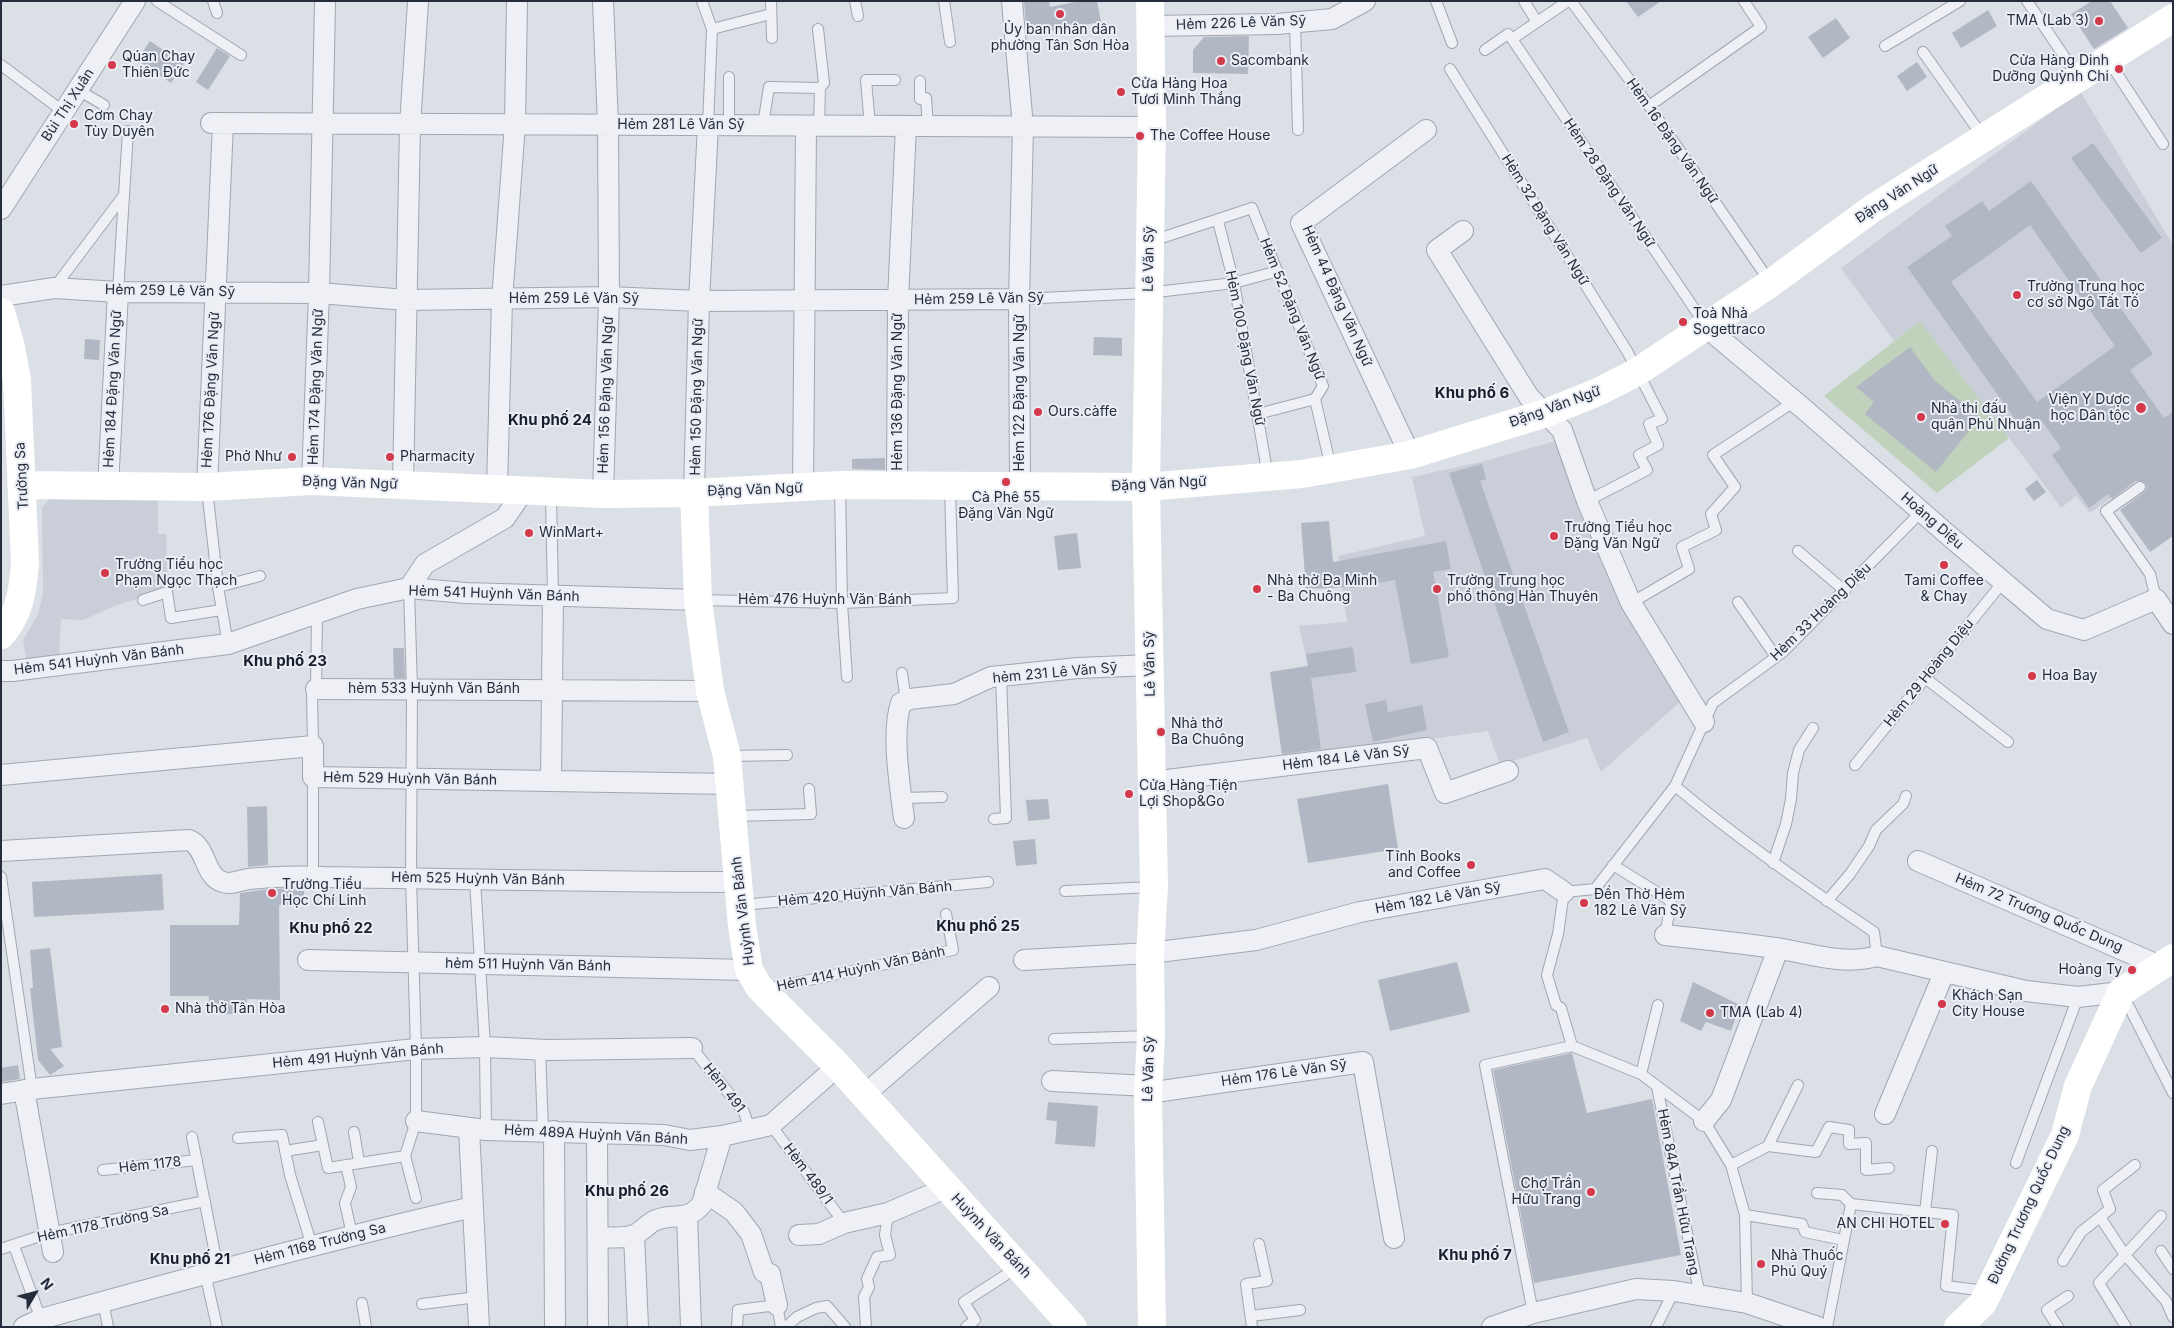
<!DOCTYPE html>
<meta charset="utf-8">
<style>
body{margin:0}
#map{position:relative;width:2174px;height:1328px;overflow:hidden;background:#dbdfe6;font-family:Inter,sans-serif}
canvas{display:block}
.frame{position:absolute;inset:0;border:2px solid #252d3d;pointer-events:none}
.north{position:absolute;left:10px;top:1268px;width:50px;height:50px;-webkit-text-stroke:4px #eaeef4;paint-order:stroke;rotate:53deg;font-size:14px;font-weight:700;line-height:20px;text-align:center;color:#252d3d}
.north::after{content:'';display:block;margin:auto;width:18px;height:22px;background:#252d3d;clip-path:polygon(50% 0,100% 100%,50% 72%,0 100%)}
</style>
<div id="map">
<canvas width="2174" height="1328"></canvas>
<div class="frame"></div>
<div class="north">N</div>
</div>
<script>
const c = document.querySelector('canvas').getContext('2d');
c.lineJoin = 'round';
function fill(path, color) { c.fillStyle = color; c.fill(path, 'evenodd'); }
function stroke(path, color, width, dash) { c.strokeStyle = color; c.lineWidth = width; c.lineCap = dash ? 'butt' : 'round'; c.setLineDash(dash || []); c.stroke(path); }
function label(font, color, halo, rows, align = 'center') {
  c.font = font + ' Inter,sans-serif'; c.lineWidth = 4; c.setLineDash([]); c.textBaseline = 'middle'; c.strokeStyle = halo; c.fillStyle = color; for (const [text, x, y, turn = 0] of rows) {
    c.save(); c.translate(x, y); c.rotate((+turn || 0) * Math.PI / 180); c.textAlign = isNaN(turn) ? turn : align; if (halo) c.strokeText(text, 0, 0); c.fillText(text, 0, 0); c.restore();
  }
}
fill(new Path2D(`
 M2080 91 2173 245V453L2090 513 2076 496 2061 508 2029 464 1920 322 1894 341 1841 268Z
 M1559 440 1624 612 1680 702 1601 772 1587 738 1500 765 1488 731 1283 760 1270 672 1308 666 1299 626 1347 622 1338 556 1425 536 1412 477 1485 461Z
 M54 495 158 496V534H166L168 589 117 605 83 620 61 619 59 658 27 663 23 640 38 614 43 593 42 507Z`), '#c9ced8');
fill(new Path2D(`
 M1920 321 2009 438 1937 493 1824 396Z`), '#c0d1bc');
fill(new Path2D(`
 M1024 1H1049L1050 7 1080 1H1097L1101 22 1027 35Z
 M1626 1H1661L1638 17Z
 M2092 1H2110L2128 28 2094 49 2071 14Z
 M1988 10 1997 26 1961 48 1952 33Z
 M1836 18 1850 38 1823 58 1808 37Z
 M1249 36 1248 74 1193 73V50L1204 37Z
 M150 41 184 64 171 83 137 60Z
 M217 48 230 56 208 90 196 82Z
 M1917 62 1927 77 1907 91 1897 76Z
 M2093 143 2162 238 2141 253 2071 158Z
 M2031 181 2153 354 2130 370 2164 418 2173 412V536L2150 552 2120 510 2144 492 2147 487 2145 483 2142 481H2136L2112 499 2108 494 2089 508 2052 455 2061 448 2042 421 2025 433 1907 267 1952 236 1945 226 1982 201 1989 211ZM2030 225 2115 346 2037 402 1951 282Z
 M1094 337 1122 338V356L1093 355Z
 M85 339 100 340 99 360 84 359Z
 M1910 347 1935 381 1980 417 1936 472 1865 414 1874 402 1856 387Z
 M885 458V470L852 469V459Z
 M1482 464 1486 479 1480 481 1569 732 1543 742 1449 473Z
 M2037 480 2046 492 2034 501 2025 489Z
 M1329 521 1333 562 1446 541 1451 569 1433 572 1449 657 1411 664 1395 580 1350 588 1349 587 1306 589 1301 523Z
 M1077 533 1081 568 1058 570 1054 536Z
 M1353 647 1356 672 1311 678 1321 749 1282 754 1270 672 1308 666 1306 654Z
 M393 648H404L405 678H394Z
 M1386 700 1388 712 1422 705 1427 730 1373 742 1365 704Z
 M1388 784 1398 849 1308 863 1297 799Z
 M1048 799 1050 819 1028 821 1026 800Z
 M267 806 268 865 248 867 247 807Z
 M1035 839 1037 864 1016 866 1013 841Z
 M162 874 164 910 34 917 32 882Z
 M304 888V904L279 905 280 1000 247 999V1014H208L209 996H170V925H239L240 893 269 889Z
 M50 948 62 1047 50 1049 64 1066 50 1075 38 1060 30 988H33L30 950Z
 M1457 962 1470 1012 1390 1031 1378 980Z
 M1693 982 1740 1005 1731 1031 1706 1022 1701 1031 1680 1021Z
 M1572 1053 1587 1113 1652 1099 1681 1255 1534 1283 1493 1070Z
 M18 1065 20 1079 1 1082V1068Z
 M1048 1102 1098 1106 1095 1147 1055 1144 1057 1121 1046 1120Z`), '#b2b8c3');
const lane = new Path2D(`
 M157 1 241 55
 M213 1 217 13
 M702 1 712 29 708 125
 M771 1 772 38
 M855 1 858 16
 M944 1 950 42
 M1436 1 1452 43
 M1524 1 1537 22
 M1568 1 1512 39 1706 326
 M1571 1 1649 106 1770 282
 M2027 1 2078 77
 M1295 22 1298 130
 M712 29 771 14
 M818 29 824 83 820 88 819 126
 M1885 46 1960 1
 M1485 50 1508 34 1512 39
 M1923 52 1983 137
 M2108 60 2163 144
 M1 65 64 112
 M1450 69 1627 351 1662 419 1649 424 1658 445 1639 455 1647 470 1587 501
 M729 77V125
 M920 81V99L926 98 928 126
 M78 90 104 105
 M1649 106 1761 27 1744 1
 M763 125 769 87 820 88
 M870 126 866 80H895
 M1218 221 1234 283 1268 476
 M1152 241 1252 208 1323 386 1315 399 1331 468
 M54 288 124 195
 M118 292 128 131
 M1019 299 1148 293 1234 283 1278 271
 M1258 414 1315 399
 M840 486 842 603 847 677
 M2140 487 2106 511 2150 574 2156 599
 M207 489 218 587 228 644
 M551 494 553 597
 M1798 551 1845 591
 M218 587 260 576
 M143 600 167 592 171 618 221 610
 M698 600 842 603 953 598 950 487
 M1738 602 1776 657
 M1631 603 1689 569 1682 547 1716 530 1711 514 1735 487 1713 455 1795 401
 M902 673 906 701
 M1925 678 2008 742
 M313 746 312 693 316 689 317 614
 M728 756 787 755
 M1855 765 2003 582
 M313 777V876
 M1675 786C1738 839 1805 886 1874 932L1877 956
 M902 798 942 797
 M734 816 811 814 809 789
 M994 819 1006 818 1001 676
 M1773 863 1786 824 1791 799 1793 773 1799 750 1813 728
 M1613 865 1668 899 1671 903 1665 935
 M1 877 32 1089
 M475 879 485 1047 486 1130
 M1065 891 1153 887
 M1827 901 1850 874 1869 846 1876 830 1903 804 1906 796
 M742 905 988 882
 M766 989 953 950 946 914
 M2123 995 2173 1093
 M1054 1039 1150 1036
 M1572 1046 1561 1008 1556 1005 1547 975 1558 934 1564 892 1595 889 1675 786 1713 703 1783 652 1921 512
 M1572 1046 1641 1074 1704 1121 1731 1165 1745 1215 1747 1303
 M692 1048 744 1112 750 1130
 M540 1049 543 1131
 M1641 1074 1658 1005
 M1657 1087 1700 1296
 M318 1122 328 1168 405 1156 416 1121V1049L411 878 412 689 409 588
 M771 1125 844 1223
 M354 1132 359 1162
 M192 1137 218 1269
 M238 1138 282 1135 290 1175 312 1246
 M1768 1146 1816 1152 1829 1127 1849 1130V1144L1866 1143V1170L1889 1168
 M285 1151 323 1145
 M405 1156 416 1198
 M2016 1163 2078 997
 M346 1165 351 1187 345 1203 352 1235
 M1731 1165 1768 1146 1798 1085
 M2135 1165 2103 1190 2110 1209 2100 1217 2125 1255 2166 1301 2173 1317
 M103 1170 197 1160
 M1817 1193 1842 1195 1851 1204 1953 1215 1946 1286 1986 1291
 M1925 1212 1932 1151
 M1745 1215 1802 1224 1805 1232 1843 1240
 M14 1246 42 1322
 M1 1249 49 1233 205 1201
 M2161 1251 2173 1269
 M2063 1261 2081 1232 2100 1217
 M205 1273 217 1327
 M103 1301 108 1327
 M362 1303 366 1327
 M422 1304 477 1297
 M1533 1313 1485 1065 1572 1046
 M1251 1316 1300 1310
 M737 1327 738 1310 777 1305 781 1327
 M786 1327 797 1317 816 1308 827 1306 845 1327
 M866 1327 864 1297 869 1287 867 1279 877 1257 890 1255 885 1235 888 1213
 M966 1327 975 1320 964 1302 1018 1267
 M1252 1327 1246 1284 1267 1281 1259 1244
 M1656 1327 1674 1291
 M1827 1327 1851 1204
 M2058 1327 2047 1310 2068 1296
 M2126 1327 2099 1283 2161 1216`);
const street = new Path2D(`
 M1012 1 1023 127 1019 299 1020 486
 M1150 26 1277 24 1332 19 1365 1
 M211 123 1152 127
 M1 209 135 1
 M1463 231 1437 250 1529 397 1562 430 1587 501 1631 603 1704 722
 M1 296 54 288 118 292 319 293 406 300 609 297 699 301 1019 299
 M1706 327 1805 410 1947 534 2047 619 2084 630 2156 599 2173 624
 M1410 455 1301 223 1426 130
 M312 481 319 293 325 4
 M403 485 410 125 418 2
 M897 485 898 300 906 126
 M108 487 118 292
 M207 487 223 123
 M497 488 502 300 515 124 517 1
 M803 489 806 126
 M694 493 699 301 708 125
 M603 494 609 297 608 124 603 1
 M409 588 425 564 505 518 524 490
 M1 671H12L228 644 357 599 409 588 466 593 698 600
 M316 689 710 691
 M1 775 313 746V777L730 784
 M551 781 553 597
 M1151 782 1427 748 1445 793 1508 771
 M904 818C900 786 891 733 901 703L910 699 954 694 991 677 1078 668 1150 665
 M1 851 189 840C207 847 204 877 223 882 230 885 241 880 249 879 274 876 300 876 325 877 463 879 601 882 739 882
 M1918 861 2160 966
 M1665 935C1702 939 1739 943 1775 948 1810 953 1843 966 1877 956L2026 991 2078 997 2121 992
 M308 960 749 970
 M1024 960 1150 953 1256 940 1360 912 1545 879 1564 892
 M1052 1081 1148 1086
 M24 1090 53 1252
 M1148 1093 1363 1062 1394 1238
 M1 1094 32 1089 416 1049 485 1047 548 1050 692 1048
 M864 1095 989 987
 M1885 1114 1944 973
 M416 1121 486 1130 664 1135 690 1140 722 1136 771 1125 838 1066
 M1704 1121 1721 1100 1778 949
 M469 1129 479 1327
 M554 1131 555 1327
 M597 1133 598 1327
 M705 1192 734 1212 751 1234 764 1272 770 1274 777 1305
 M687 1216 691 1327
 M634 1235 638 1327
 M799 1235 819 1234 844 1223 888 1213 946 1188
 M599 1237C608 1237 625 1239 634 1235 642 1232 648 1223 656 1220 676 1212 686 1223 702 1204L722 1136
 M24 1327 41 1319C184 1279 328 1240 473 1207
 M1492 1327 1533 1313 1636 1289 1674 1291 1747 1303 1818 1327`);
stroke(lane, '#a1a6b0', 12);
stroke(street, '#a1a6b0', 22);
stroke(lane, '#eef0f5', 10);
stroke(street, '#eef0f5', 20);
stroke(new Path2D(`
 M1150 1 1152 127 1146 487 1154 887 1150 953 1151 1036 1148 1093 1152 1327
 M1 312 11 347 17 380 25 563C23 590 20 614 1 635
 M23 485 207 487 312 481 603 494 694 493 840 485 1146 487 1302 474 1410 455 1546 413 1598 392 1637 372 1771 283 1873 208 2173 18
 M694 493 698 600 710 691 727 756 742 926 749 970 759 987 838 1066 1073 1327
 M1958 1327 1983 1303 2065 1135 2078 1086 2121 992 2173 958`), '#fff', 28);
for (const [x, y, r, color] of [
 [1060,14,5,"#d3384b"],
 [2099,21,5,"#d3384b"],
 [1221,61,5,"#d3384b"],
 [112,65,5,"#d3384b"],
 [2119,69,5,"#d3384b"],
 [1121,92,5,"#d3384b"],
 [74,124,5,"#d3384b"],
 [1140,136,5,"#d3384b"],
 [2017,295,5,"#d3384b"],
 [1683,322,5,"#d3384b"],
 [2141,408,6,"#d3384b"],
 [1038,412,5,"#d3384b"],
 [1921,417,5,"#d3384b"],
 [292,457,5,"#d3384b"],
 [390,457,5,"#d3384b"],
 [1006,482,5,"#d3384b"],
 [529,533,5,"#d3384b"],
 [1554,536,5,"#d3384b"],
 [1944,565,5,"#d3384b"],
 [105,573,5,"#d3384b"],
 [1257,589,5,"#d3384b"],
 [1437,589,5,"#d3384b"],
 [2032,676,5,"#d3384b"],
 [1161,732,5,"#d3384b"],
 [1129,794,5,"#d3384b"],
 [1471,865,5,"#d3384b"],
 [272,893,5,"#d3384b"],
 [1584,903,5,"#d3384b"],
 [2132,970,5,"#d3384b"],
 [1942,1004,5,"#d3384b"],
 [165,1009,5,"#d3384b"],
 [1710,1013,5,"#d3384b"],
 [1591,1192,5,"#d3384b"],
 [1945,1224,5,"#d3384b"],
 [1761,1264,5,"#d3384b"]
]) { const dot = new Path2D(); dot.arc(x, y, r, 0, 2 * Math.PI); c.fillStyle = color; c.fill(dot); stroke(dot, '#eaeef4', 2); }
label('14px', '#252d3d', '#eaeef4', [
 ["TMA (Lab 3)",2089,21,"right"],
 ["Ủy ban nhân dân",1060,30,"center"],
 ["phường Tân Sơn Hòa",1060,46,"center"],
 ["Qúan Chay",122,57],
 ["Thiên Đức",122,73],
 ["Sacombank",1231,61],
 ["Cửa Hàng Dinh",2109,61,"right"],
 ["Dưỡng Quỳnh Chi",2109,77,"right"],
 ["Cửa Hàng Hoa",1131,84],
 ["Tươi Minh Thắng",1131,100],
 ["Cơm Chay",84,116],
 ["Tùy Duyên",84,132],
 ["The Coffee House",1150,136],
 ["Trường Trung học",2027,287],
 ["cơ sở Ngô Tất Tố",2027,303],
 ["Toà Nhà",1693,314],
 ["Sogettraco",1693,330],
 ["Viện Y Dược",2130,400,"right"],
 ["học Dân tộc",2130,416,"right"],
 ["Nhà thi đấu",1931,409],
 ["quận Phú Nhuận",1931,425],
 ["Ours.càffe",1048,412],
 ["Phở Như",282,457,"right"],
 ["Pharmacity",400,457],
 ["Cà Phê 55",1006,498,"center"],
 ["Đặng Văn Ngữ",1006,514,"center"],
 ["Trường Tiểu học",1564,528],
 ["Đặng Văn Ngữ",1564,544],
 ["WinMart+",539,533],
 ["Trường Tiểu học",115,565],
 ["Phạm Ngọc Thạch",115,581],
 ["Nhà thờ Đa Minh",1267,581],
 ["- Ba Chuông",1267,597],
 ["Trường Trung học",1447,581],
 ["phổ thông Hàn Thuyên",1447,597],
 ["Tami Coffee",1944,581,"center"],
 ["& Chay",1944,597,"center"],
 ["Hoa Bay",2042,676],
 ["Nhà thờ",1171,724],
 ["Ba Chuông",1171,740],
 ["Cửa Hàng Tiện",1139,786],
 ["Lợi Shop&Go",1139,802],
 ["Tĩnh Books",1461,857,"right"],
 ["and Coffee",1461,873,"right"],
 ["Trường Tiểu",282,885],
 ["Học Chí Linh",282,901],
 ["Đền Thờ Hẻm",1594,895],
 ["182 Lê Văn Sỹ",1594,911],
 ["Hoàng Ty",2122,970,"right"],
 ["Khách Sạn",1952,996],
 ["City House",1952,1012],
 ["Nhà thờ Tân Hòa",175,1009],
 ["TMA (Lab 4)",1720,1013],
 ["Chợ Trần",1581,1184,"right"],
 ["Hữu Trang",1581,1200,"right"],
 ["AN CHI HOTEL",1935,1224,"right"],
 ["Nhà Thuốc",1771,1256],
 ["Phú Quý",1771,1272]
], 'left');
label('14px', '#252d3d', '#eaeef4', [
 ["Hẻm 226 Lê Văn Sỹ",1241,23,-2],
 ["Bùi Thị Xuân",68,105,-57],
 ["Hẻm 281 Lê Văn Sỹ",681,125],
 ["Hẻm 16 Đặng Văn Ngữ",1672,141,55],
 ["Hẻm 28 Đặng Văn Ngữ",1609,183,56],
 ["Đặng Văn Ngữ",1897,194,-33],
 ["Hẻm 32 Đặng Văn Ngữ",1545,220,58],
 ["Lê Văn Sỹ",1149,259,-89],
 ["Hẻm 259 Lê Văn Sỹ",170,291,1],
 ["Hẻm 44 Đặng Văn Ngữ",1337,296,66],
 ["Hẻm 259 Lê Văn Sỹ",574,299],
 ["Hẻm 259 Lê Văn Sỹ",979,299,-1],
 ["Hẻm 52 Đặng Văn Ngữ",1292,309,68],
 ["Hẻm 100 Đặng Văn Ngữ",1245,348,79],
 ["Hẻm 174 Đặng Văn Ngữ",316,387,-88],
 ["Hẻm 184 Đặng Văn Ngữ",113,389,-87],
 ["Hẻm 176 Đặng Văn Ngữ",211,390,-87],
 ["Hẻm 136 Đặng Văn Ngữ",898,392,-90],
 ["Hẻm 122 Đặng Văn Ngữ",1020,393,-90],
 ["Hẻm 156 Đặng Văn Ngữ",606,395,-88],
 ["Hẻm 150 Đặng Văn Ngữ",697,397,-89],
 ["Đặng Văn Ngữ",1555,407,-20],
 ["Trường Sa",22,476,-93],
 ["Đặng Văn Ngữ",350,483,2],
 ["Đặng Văn Ngữ",1159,484,-3],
 ["Đặng Văn Ngữ",755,490,-2],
 ["Hoàng Diệu",1932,521,41],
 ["Hẻm 541 Huỳnh Văn Bánh",494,594,2],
 ["Hẻm 476 Huỳnh Văn Bánh",825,600],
 ["Hẻm 33 Hoàng Diệu",1821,612,-44],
 ["Hẻm 541 Huỳnh Văn Bánh",99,660,-7],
 ["Lê Văn Sỹ",1150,664,-91],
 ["hẻm 231 Lê Văn Sỹ",1055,673,-5],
 ["Hẻm 29 Hoàng Diệu",1929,673,-51],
 ["hẻm 533 Huỳnh Văn Bánh",434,689],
 ["Hẻm 184 Lê Văn Sỹ",1346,758,-7],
 ["Hẻm 529 Huỳnh Văn Bánh",410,779,1],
 ["Hẻm 525 Huỳnh Văn Bánh",478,879,1],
 ["Hẻm 420 Huỳnh Văn Bánh",865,894,-5],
 ["Hẻm 182 Lê Văn Sỹ",1438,898,-10],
 ["Huỳnh Văn Bánh",743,911,-97],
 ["Hẻm 72 Trương Quốc Dung",2039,913,23],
 ["hẻm 511 Huỳnh Văn Bánh",528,965,1],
 ["Hẻm 414 Huỳnh Văn Bánh",861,969,-12],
 ["Hẻm 491 Huỳnh Văn Bánh",358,1056,-5],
 ["Lê Văn Sỹ",1149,1069,-88],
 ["Hẻm 176 Lê Văn Sỹ",1284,1073,-8],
 ["Hẻm 491",724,1088,52],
 ["Hẻm 489A Huỳnh Văn Bánh",596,1135,3],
 ["Hẻm 1178",150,1165,-6],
 ["Hèm 489/1",808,1174,53],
 ["Hẻm 84A Trần Hữu Trang",1678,1192,79],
 ["Đường Trương Quốc Dung",2029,1205,-65],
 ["Hẻm 1178 Trường Sa",103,1224,-12],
 ["Huỳnh Văn Bánh",991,1236,47],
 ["Hẻm 1168 Trường Sa",320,1244,-14]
]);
label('bold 15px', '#171e2d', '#eaeef4', [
 ["Khu phố 6",1472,393],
 ["Khu phố 24",550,420],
 ["Khu phố 23",285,661],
 ["Khu phố 25",978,926],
 ["Khu phố 22",331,928],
 ["Khu phố 26",627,1191],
 ["Khu phố 7",1475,1255],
 ["Khu phố 21",190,1259]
]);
</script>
